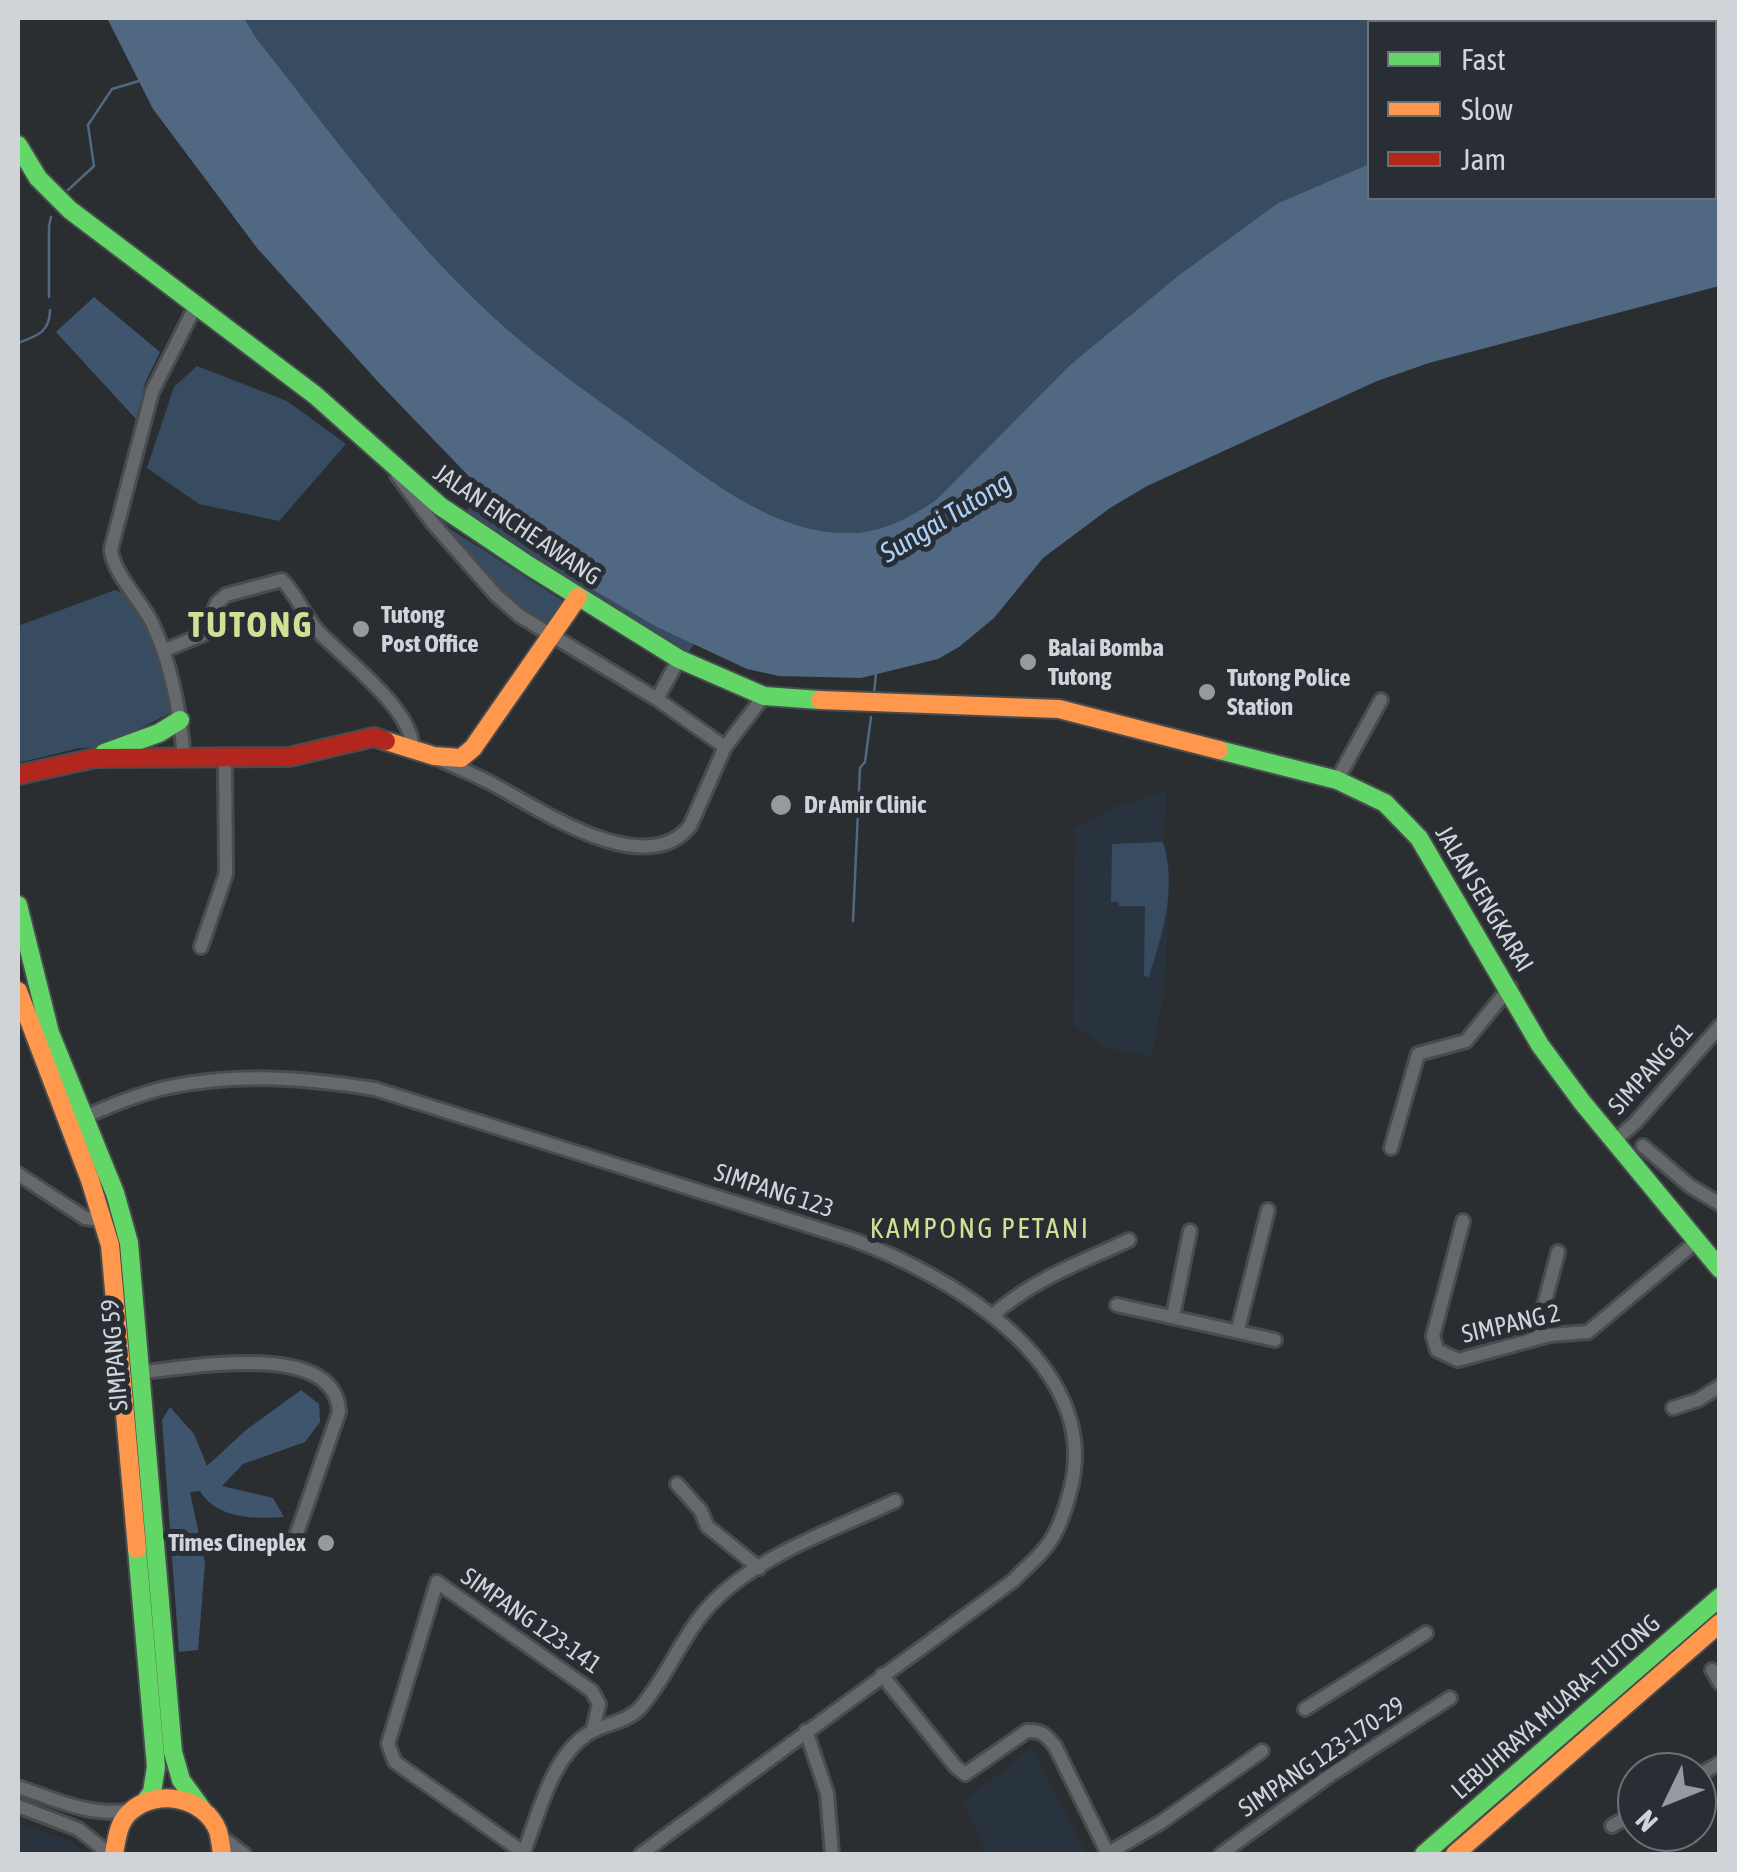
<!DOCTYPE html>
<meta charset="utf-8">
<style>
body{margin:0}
#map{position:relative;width:1737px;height:1872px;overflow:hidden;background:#2b2e31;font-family:"Asap Condensed",sans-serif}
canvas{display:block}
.frame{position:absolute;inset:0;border:20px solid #d0d4d8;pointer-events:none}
.legend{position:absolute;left:1367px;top:20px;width:350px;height:180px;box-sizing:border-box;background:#282e34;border:2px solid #6b7076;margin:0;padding:12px 18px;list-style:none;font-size:30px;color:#d0d4d8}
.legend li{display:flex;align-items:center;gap:20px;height:50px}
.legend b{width:50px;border:2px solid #6b7076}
.north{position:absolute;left:1617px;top:1752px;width:100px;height:100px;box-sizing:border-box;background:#282e34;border:2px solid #6b7076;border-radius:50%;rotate:227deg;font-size:28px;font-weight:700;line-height:40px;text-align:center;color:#d0d4d8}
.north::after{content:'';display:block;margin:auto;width:35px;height:45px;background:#969a9e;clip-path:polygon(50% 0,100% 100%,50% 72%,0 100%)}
</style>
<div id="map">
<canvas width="1737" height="1872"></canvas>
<div class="frame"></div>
<ul class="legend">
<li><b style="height:12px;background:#63d668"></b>Fast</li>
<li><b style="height:12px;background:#ff974d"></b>Slow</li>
<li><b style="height:12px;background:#b3261e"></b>Jam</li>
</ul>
<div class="north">N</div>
</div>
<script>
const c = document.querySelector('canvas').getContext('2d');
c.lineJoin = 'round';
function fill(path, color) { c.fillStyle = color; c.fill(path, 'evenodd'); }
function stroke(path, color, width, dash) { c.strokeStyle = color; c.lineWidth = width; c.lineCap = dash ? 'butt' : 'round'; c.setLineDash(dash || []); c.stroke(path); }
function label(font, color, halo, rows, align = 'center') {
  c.font = font + ' "Asap Condensed",sans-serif'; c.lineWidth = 10; c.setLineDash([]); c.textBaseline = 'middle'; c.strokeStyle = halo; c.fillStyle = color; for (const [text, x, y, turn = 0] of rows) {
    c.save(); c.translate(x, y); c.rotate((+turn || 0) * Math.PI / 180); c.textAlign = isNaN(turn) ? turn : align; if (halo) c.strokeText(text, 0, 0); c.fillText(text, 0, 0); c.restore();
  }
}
fill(new Path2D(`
 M1167 791 1163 841 1170 864 1164 991 1152 1057 1108 1049 1073 1024 1075 828 1116 806Z
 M1032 1747 1087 1854H987L964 1802Z
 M18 1823 69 1841 87 1854H18Z`), '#29333d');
fill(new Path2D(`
 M244 18H1719L1720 46 1715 48 1714 22H1370L1369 164 1278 203 1179 275 1070 365 936 500C910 517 884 532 852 533 779 535 718 486 662 446 603 403 540 361 487 311 401 231 329 130 256 38Z
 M197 366 287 401 346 444 279 521 199 504 147 468 174 387Z
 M485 492C546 558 613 606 694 644L685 658 461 516Z
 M438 521 571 606 550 635 499 595Z
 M115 590C149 601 164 680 170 713L103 747 79 748 18 763V626Z
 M1163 842C1177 889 1163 932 1149 977L1144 976 1145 906H1119V902H1111L1112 844Z`), '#384c61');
fill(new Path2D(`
 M94 297 160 352 145 383 136 419 56 332Z
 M301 1390 319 1404 320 1422 305 1442 243 1464 222 1486 273 1498 284 1517C254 1519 217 1519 200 1491L190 1492 205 1563 198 1650 179 1652 162 1420 170 1407 194 1434 207 1466 246 1430Z`), '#3e556d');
fill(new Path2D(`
 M107 18H244L256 38C329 130 401 231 487 311 540 361 603 403 662 446 718 486 779 535 852 533 884 532 910 517 936 500L1070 365 1179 275 1278 203 1369 164 1370 198H1714V50L1719 49V286L1429 363 1377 381 1147 486 1110 508 1043 558 994 618 959 647 938 659 861 678 779 676 747 669 655 626 592 589 547 554 509 518 380 384 257 248 153 109Z`), '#506881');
stroke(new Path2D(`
 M68 190 94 166 88 125 112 89 139 81
 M49 297V226L51 217
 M18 343C37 336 50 332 50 310
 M874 693 876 674
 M853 921 860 768 865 762 871 717`), '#506881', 2.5);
const street = new Path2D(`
 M397 475 432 522 496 595 520 616 657 699 725 747
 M163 651 204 634 217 603 226 595 282 580C296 594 304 615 318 631 342 657 416 712 412 749
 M657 699 679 659
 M184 758C180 712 172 665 152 623 141 600 113 574 111 549L152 392 196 305
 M439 759C456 767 473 774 489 782 535 806 644 883 690 826L725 747 764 696
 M1337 780 1381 700
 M201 947 226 874 225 759
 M77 1120C106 1108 134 1095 165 1088 236 1072 305 1078 375 1089L854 1240C949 1275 1098 1362 1072 1483 1067 1504 1060 1530 1046 1547 1037 1559 1024 1569 1014 1580L641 1854
 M1614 1141 1635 1123 1720 1026
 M1643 1146 1690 1186 1720 1204
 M1391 1148 1418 1054 1466 1041 1510 987
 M18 1174 85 1218 104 1220
 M1463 1221 1433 1336 1437 1350 1458 1360 1550 1335 1588 1332 1697 1241
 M1117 1305 1275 1340
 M992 1316C1031 1280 1082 1262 1129 1240
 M1173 1316 1190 1231
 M1238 1329 1268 1210
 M1535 1339 1558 1252
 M142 1372C190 1368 336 1339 339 1412L294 1542
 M1673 1408 1698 1400 1720 1386
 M677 1484 701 1511 707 1526 759 1568
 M1712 1670 1720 1683
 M882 1675 956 1767 965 1774 1027 1731C1041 1730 1046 1735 1055 1746L1108 1854
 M1305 1709 1426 1633
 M806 1731 827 1793 832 1854
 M1697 1776 1720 1763
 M18 1787C54 1799 92 1818 132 1810
 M18 1806 78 1829 110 1854
 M1612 1826 1637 1811
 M220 1836 244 1854
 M524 1853 395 1762 388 1744 437 1582 592 1691 599 1704 593 1729
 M523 1854C539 1815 550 1760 586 1735 603 1723 625 1724 640 1708 669 1675 683 1632 714 1601 761 1554 836 1529 895 1501
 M1107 1854 1160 1823 1262 1751
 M1221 1854 1329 1776 1450 1698`);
const fast = new Path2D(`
 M18 145 38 178 70 210 315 395 440 506 528 565 679 659 764 696 820 700
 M1219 750 1337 780 1385 803 1419 838 1540 1045 1582 1102 1720 1269
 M104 753 159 733 180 720
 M18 905 50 1033 115 1193 129 1243 173 1752 181 1780 202 1809
 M137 1549 156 1767 152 1792 145 1802
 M1424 1854 1720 1597`);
const slow = new Path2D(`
 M820 700 1059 709 1219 750
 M386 741 434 756 461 758 473 748 578 597
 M18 991 90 1180 110 1245 137 1549
 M114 1854C117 1838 118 1822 131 1811 157 1788 205 1797 218 1831 220 1838 221 1847 222 1854
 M1455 1854 1720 1623`);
const jam = new Path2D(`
 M18 775 95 758 289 757 374 737 386 741`);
stroke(street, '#494c4e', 18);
stroke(fast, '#494c4e', 22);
stroke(slow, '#494c4e', 22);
stroke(jam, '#494c4e', 22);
stroke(street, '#66696c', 12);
stroke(fast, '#63d668', 18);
stroke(slow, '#ff974d', 18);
stroke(jam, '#b3261e', 18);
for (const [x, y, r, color] of [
 [361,629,10,"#969a9e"],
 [1028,662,10,"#969a9e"],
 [1207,692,10,"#969a9e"],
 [781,805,12,"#969a9e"],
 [326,1543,10,"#969a9e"]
]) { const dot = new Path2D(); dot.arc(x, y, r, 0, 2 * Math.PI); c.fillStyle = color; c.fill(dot); stroke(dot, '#282e34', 4); }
label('25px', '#d0d4d8', '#282e34', [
 ["JALAN ENCHE AWANG",517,525,34],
 ["JALAN SENGKARAI",1484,899,59],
 ["SIMPANG 61",1651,1069,-48],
 ["SIMPANG 123",774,1191,18],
 ["SIMPANG 2",1511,1324,-13],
 ["SIMPANG 59",115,1355,-95],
 ["SIMPANG 123-141",531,1621,35],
 ["LEBUHRAYA MUARA–TUTONG",1556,1707,-41],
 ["SIMPANG 123-170-29",1322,1757,-34]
]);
label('bold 25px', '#d0d4d8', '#282e34', [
 ["Tutong",381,615],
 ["Post Office",381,644],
 ["Balai Bomba",1048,648],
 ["Tutong",1048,677],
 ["Tutong Police",1227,678],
 ["Station",1227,707],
 ["Dr Amir Clinic",804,805],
 ["Times Cineplex",306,1543,"right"]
], 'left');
label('italic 28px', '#acd1f8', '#282e34', [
 ["Sungai Tutong",946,518,-31]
]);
c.letterSpacing = '2.5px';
label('28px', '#d0e195', '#282e34', [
 ["KAMPONG PETANI",980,1229]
]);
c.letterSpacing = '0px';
c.letterSpacing = '2.5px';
label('bold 35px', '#d0e195', '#282e34', [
 ["TUTONG",251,626]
]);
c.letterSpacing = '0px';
</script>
